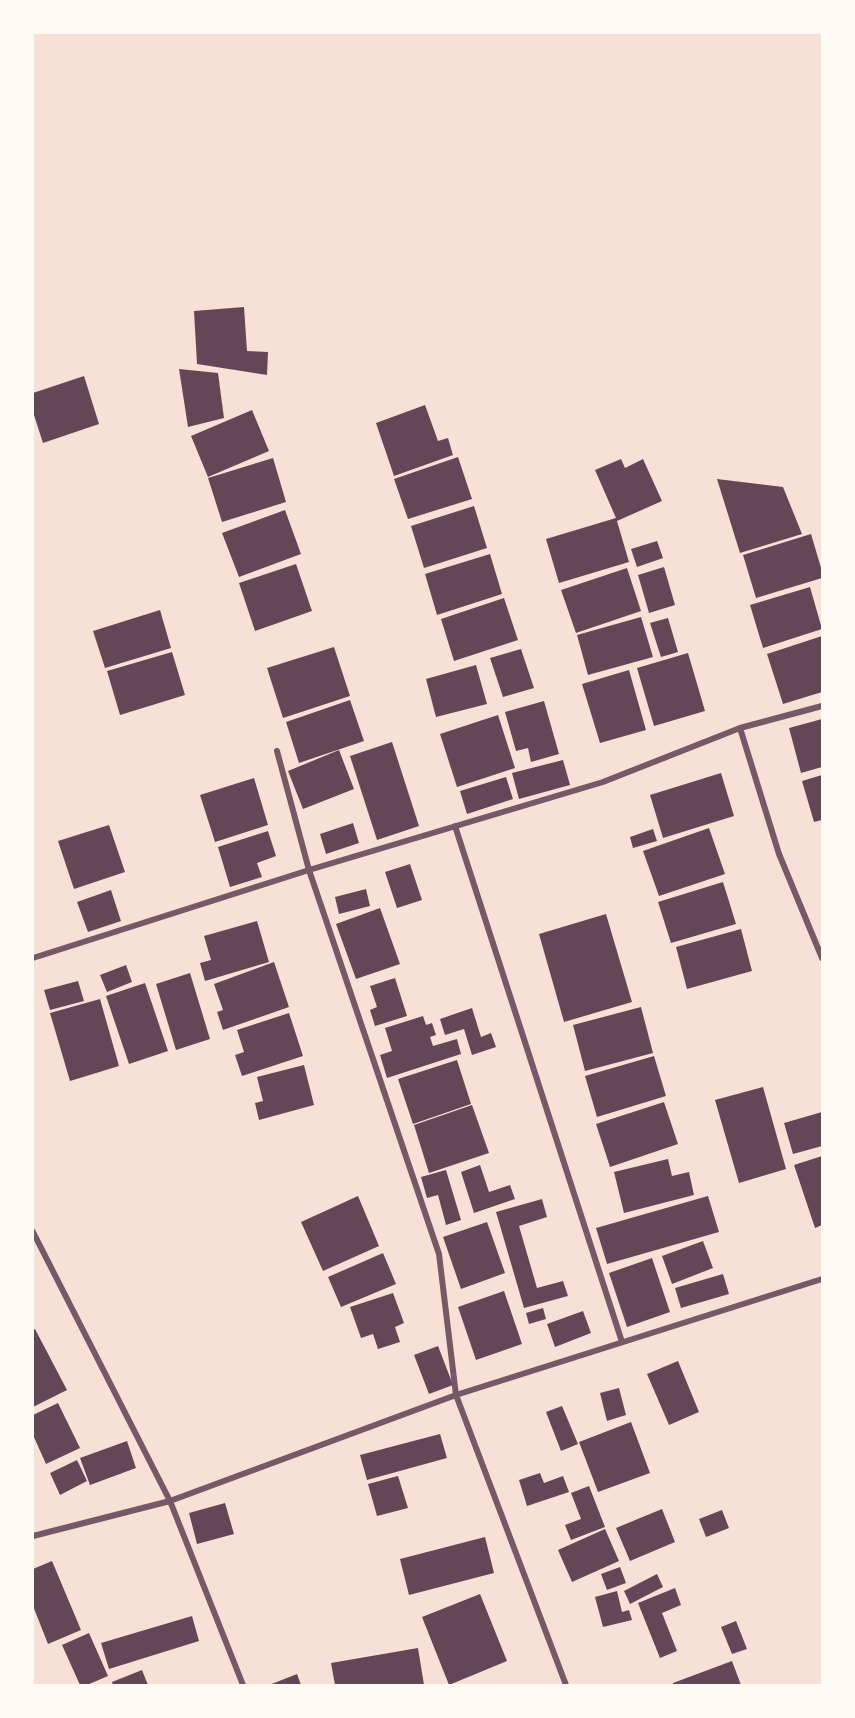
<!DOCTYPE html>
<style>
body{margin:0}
#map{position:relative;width:855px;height:1718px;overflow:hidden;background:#f7e1d7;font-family:"Sofia Sans Condensed",sans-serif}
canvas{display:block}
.frame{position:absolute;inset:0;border:34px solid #fffaf5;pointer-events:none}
</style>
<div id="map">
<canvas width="855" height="1718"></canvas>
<div class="frame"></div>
</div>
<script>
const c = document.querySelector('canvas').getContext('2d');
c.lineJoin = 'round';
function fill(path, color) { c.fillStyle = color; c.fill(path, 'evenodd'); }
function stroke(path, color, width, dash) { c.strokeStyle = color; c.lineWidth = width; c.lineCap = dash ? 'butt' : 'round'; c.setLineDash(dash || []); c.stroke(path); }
fill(new Path2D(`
 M244 307 247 351 268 352 267 375 197 364 194 311Z
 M179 369 218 373 224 418 188 427Z
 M84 376 99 424 43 443 33 412V393Z
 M425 405 438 441 448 438 453 455 394 476 376 423Z
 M252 410 269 451 208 477 191 436Z
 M458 457 472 499 408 519 394 479Z
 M273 458 286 502 222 522 208 478Z
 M621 459 625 468 643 459 662 501 617 521 629 562 559 583 546 539 616 518 595 470Z
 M717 479 783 487 802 534 740 553Z
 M474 506 487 548 424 568 411 526Z
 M285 510 301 554 239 577 222 533Z
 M811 534 822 571V578L756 598 743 555Z
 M657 541 663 558 637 567 631 549Z
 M490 554 502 594 437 615 425 574Z
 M296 564 312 611 255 631 239 583Z
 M664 567 675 605 649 613 638 575Z
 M627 568 641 611 576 633 561 590Z
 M810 587 822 629 763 648 750 605Z
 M504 598 518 640 454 661 441 619Z
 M160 610 171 648 105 668 93 631Z
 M641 617 653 657 588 675 577 635Z
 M668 618 678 652 661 657 650 623Z
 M822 636V692L783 704 767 654Z
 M334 647 350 696 283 718 267 668Z
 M521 649 534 688 503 697 490 658Z
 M172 652 185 695 120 715 107 671Z
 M688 653 705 711 654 726 637 668Z
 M476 665 487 704 436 717 426 679Z
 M629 670 646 730 600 743 582 684Z
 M350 700 364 741 299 763 286 722Z
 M544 701 559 754 531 762 528 748 516 751 505 712Z
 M498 715 515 768 457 787 440 734Z
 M822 719V767L801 773 789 728Z
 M392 742 419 826 377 840 350 756Z
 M339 750 354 789 303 809 288 771Z
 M563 760 570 785 519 799 512 773Z
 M721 773 734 816 663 838 650 795Z
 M822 775V820L814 822 802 781Z
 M506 777 513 799 467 814 460 791Z
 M254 778 268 825 215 842 200 795Z
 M353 823 359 843 326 854 320 834Z
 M109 825 125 872 74 889 58 841Z
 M709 828 725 874 659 896 643 851Z
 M653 829 657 841 633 848 630 837Z
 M268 831 276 856 257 863 262 877 230 887 218 847Z
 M410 864 422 900 397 908 385 872Z
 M723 882 736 924 671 943 658 902Z
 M366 889 370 906 339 914 335 897Z
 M111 890 121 921 88 932 77 902Z
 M380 908 400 964 356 979 336 924Z
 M606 914 632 1002 564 1022 539 934Z
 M257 921 269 962 205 981 200 963 211 960 204 936Z
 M741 929 752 971 687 989 676 947Z
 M274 962 289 1007 223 1030 217 1012 223 1010 214 984Z
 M126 965 132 982 107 992 100 975Z
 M190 973 210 1039 176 1050 156 984Z
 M395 978 407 1016 375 1026 370 1010 377 1007 370 986Z
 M78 981 84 1001 50 1010 44 990Z
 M145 983 168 1051 129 1064 106 996Z
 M100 999 119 1066 70 1081 50 1013Z
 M641 1007 653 1053 585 1071 573 1025Z
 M472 1008 481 1037 491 1033 496 1047 472 1055 464 1029 445 1035 440 1019Z
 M289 1013 303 1056 242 1076 235 1055 244 1052 237 1030Z
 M423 1016 426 1025 432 1023 436 1035 430 1037 433 1046 457 1039 461 1054 387 1078 380 1055 392 1051 385 1028Z
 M654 1056 666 1096 597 1117 585 1076Z
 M457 1060 471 1104 413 1124 398 1079Z
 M304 1065 314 1105 259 1120 255 1103 263 1101 257 1077Z
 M763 1087 786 1169 739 1183 715 1100Z
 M664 1102 678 1144 610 1167 596 1124Z
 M472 1105 489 1153 429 1173 414 1125Z
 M822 1112V1146L793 1154 784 1123Z
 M822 1156V1225L815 1228 794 1165Z
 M668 1159 672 1176 689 1172 694 1195 624 1213 614 1172Z
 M480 1165 489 1192 510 1185 515 1199 474 1213 461 1172Z
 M446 1170 461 1220 446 1225 438 1195 427 1198 421 1177Z
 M358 1196 379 1246 323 1271 301 1222Z
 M708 1196 719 1232 607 1264 596 1228Z
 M542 1199 547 1217 519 1226 537 1288 563 1281 568 1296 524 1308 496 1212Z
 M487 1222 505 1273 461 1289 443 1237Z
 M703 1241 713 1268 672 1284 662 1256Z
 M383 1253 396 1284 341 1307 328 1277Z
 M652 1258 670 1312 627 1327 609 1273Z
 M723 1274 729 1294 681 1308 675 1288Z
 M504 1291 522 1344 476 1360 458 1307Z
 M393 1293 404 1323 395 1327 400 1342 378 1349 373 1334 361 1338 350 1307Z
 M543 1308 546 1319 529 1324 526 1313Z
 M583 1311 591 1333 555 1347 547 1324Z
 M35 1329 67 1390 33 1407V1330Z
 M438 1346 453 1385 429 1394 414 1355Z
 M678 1361 699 1412 669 1425 647 1374Z
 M619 1388 626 1415 607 1421 600 1393Z
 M58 1403 80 1448 46 1464 33 1435V1415Z
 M562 1406 578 1444 561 1451 546 1412Z
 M631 1422 650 1473 598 1492 579 1442Z
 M440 1434 447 1458 367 1480 360 1455Z
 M127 1441 136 1468 90 1485 80 1458Z
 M77 1460 87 1481 60 1495 50 1473Z
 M540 1473 544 1483 563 1476 569 1492 527 1506 519 1480Z
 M398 1476 408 1508 377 1516 368 1484Z
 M589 1486 605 1527 571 1540 565 1525 581 1519 571 1493Z
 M225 1503 234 1534 197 1544 189 1513Z
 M662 1509 675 1542 630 1561 616 1528Z
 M722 1510 729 1528 706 1537 699 1519Z
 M605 1529 619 1561 572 1582 558 1550Z
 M485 1537 494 1573 409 1595 400 1559Z
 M52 1561 81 1630 48 1644 33 1606V1569Z
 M620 1567 626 1583 607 1590 601 1574Z
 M657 1574 663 1587 630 1604 624 1591Z
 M675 1588 681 1605 662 1613 677 1651 660 1658 638 1603Z
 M617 1591 622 1612 629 1610 632 1620 603 1627 595 1597Z
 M480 1594 507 1661 449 1685 422 1617Z
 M192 1616 199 1641 109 1669 101 1643Z
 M736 1621 747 1649 732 1654 721 1627Z
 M89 1633 108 1676 87 1685H80L62 1645Z
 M418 1648 424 1685H335L331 1663Z
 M732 1661 741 1685H673V1683Z
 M142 1670 148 1685H113L112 1682Z
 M297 1674 301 1685H269Z`), '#644757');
stroke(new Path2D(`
 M740 728 779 854 822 958
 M277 751 309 870 439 1254 456 1395 566 1685
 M455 826 622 1342
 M33 958 309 870 603 782 740 728 822 706
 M33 1232 170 1501 243 1685
 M33 1536 170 1501 456 1395 822 1279`), '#755966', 6);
</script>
